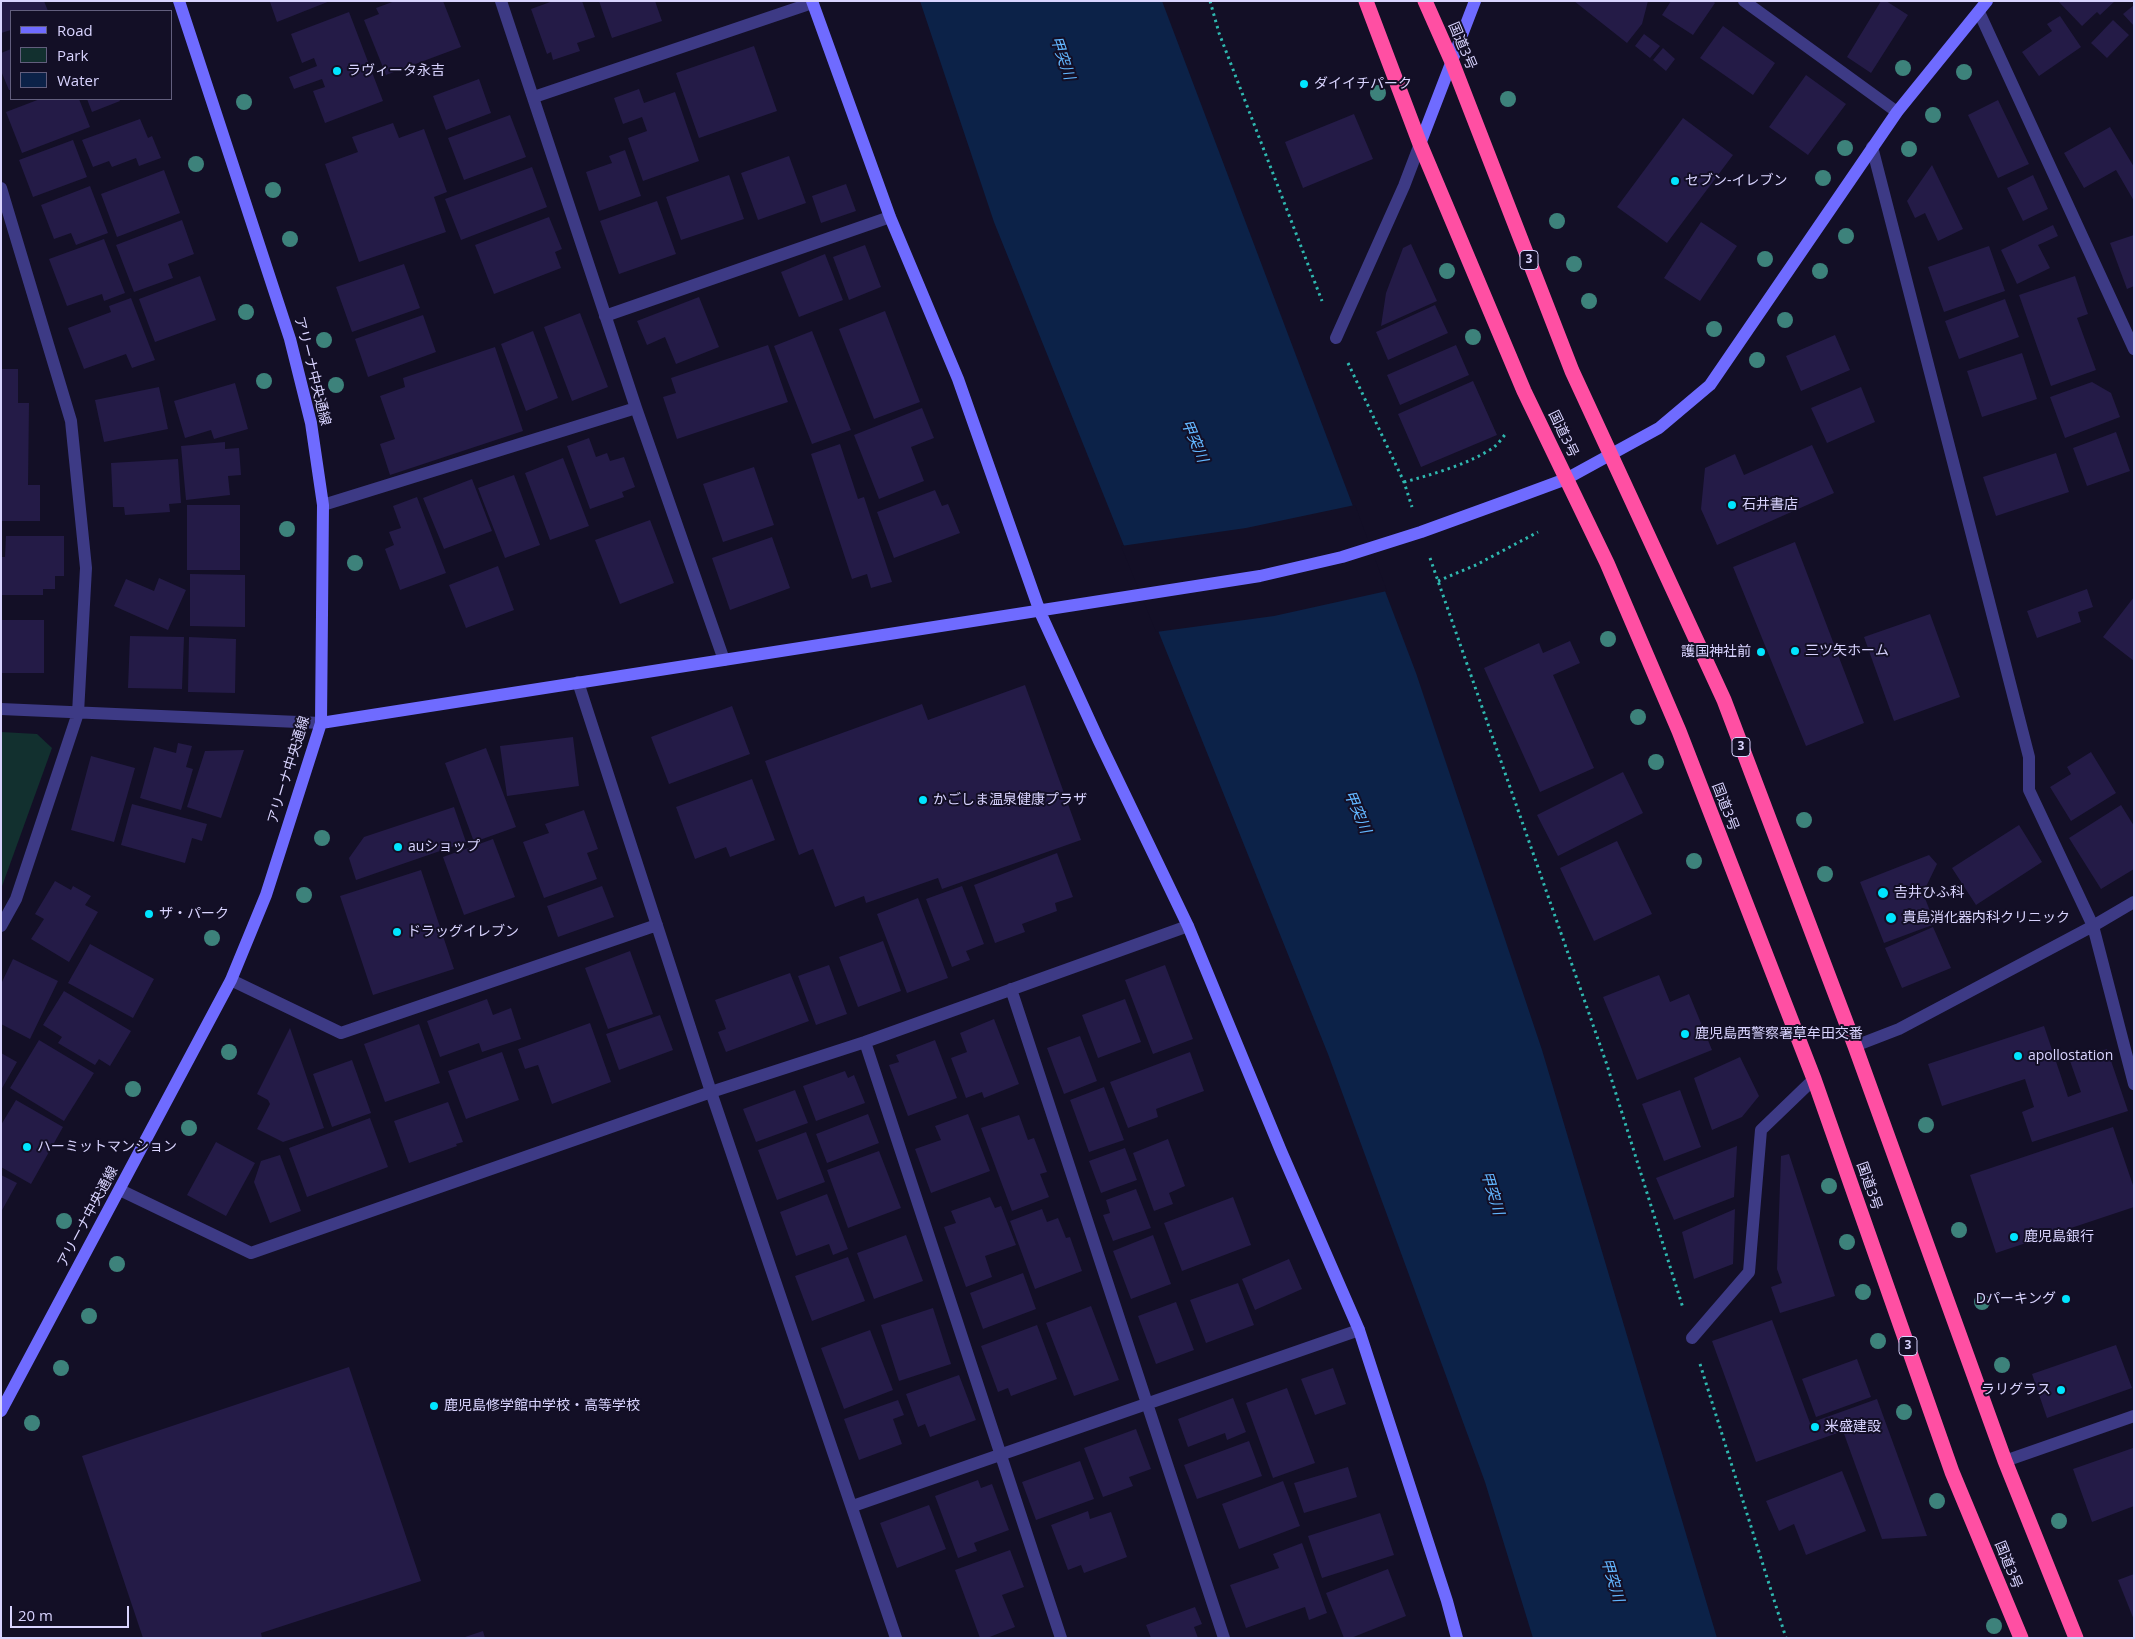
<!DOCTYPE html>
<meta charset="utf-8">
<style>
body{margin:0}
#map{position:relative;width:2135px;height:1639px;overflow:hidden;background:#130f26;font-family:"Open Sans",sans-serif}
canvas{display:block}
.frame{position:absolute;inset:0;border:2px solid #d9d4ff;pointer-events:none}
.legend{position:absolute;left:10px;top:10px;width:162px;height:90px;box-sizing:border-box;background:#130f26;border:1px solid #625e7d;margin:0;padding:6px 9px;list-style:none;font-size:15px;color:#d9d4ff}
.legend li{display:flex;align-items:center;gap:10px;height:25px}
.legend b{width:25px;border:1px solid #625e7d}
.scale{position:absolute;left:10px;top:1606px;width:119px;height:22px;box-sizing:border-box;border:2px solid #d9d4ff;border-top:0;padding-left:6px;font-size:15px;line-height:18px;white-space:nowrap;color:#d9d4ff;-webkit-text-stroke:4px #130f26;paint-order:stroke}
</style>
<div id="map">
<canvas width="2135" height="1639"></canvas>
<div class="frame"></div>
<ul class="legend">
<li><b style="height:6px;background:#6f6bff"></b>Road</li>
<li><b style="height:14px;background:#12302f"></b>Park</li>
<li><b style="height:14px;background:#0c2248"></b>Water</li>
</ul>
<div class="scale">20 m</div>
</div>
<script>
const c = document.querySelector('canvas').getContext('2d');
c.lineJoin = 'round';
function fill(path, color) { c.fillStyle = color; c.fill(path, 'evenodd'); }
function stroke(path, color, width, dash) { c.strokeStyle = color; c.lineWidth = width; c.lineCap = dash ? 'butt' : 'round'; c.setLineDash(dash || []); c.stroke(path); }
function label(font, color, halo, rows, align = 'center') {
  c.font = font + ' "Open Sans","Noto Sans JP",sans-serif'; c.lineWidth = 4; c.setLineDash([]); c.textBaseline = 'middle'; c.strokeStyle = halo; c.fillStyle = color; for (const [text, x, y, turn = 0] of rows) {
    c.save(); c.translate(x, y); c.rotate((+turn || 0) * Math.PI / 180); c.textAlign = isNaN(turn) ? turn : align; if (halo) c.strokeText(text, 0, 0); c.fillText(text, 0, 0); c.restore();
  }
}
fill(new Path2D(`
 M1 732 37 734 52 748 1 889Z`), '#12302f');
fill(new Path2D(`
 M920 1H1162L1416 673 1542 1050 1717 1638H1533L1485 1482 1328 1054 994 222Z`), '#0c2248');
fill(new Path2D(`
 M1355 505 1387 591 1274 616 1156 632 1121 546 1246 528Z`), '#130f26');
fill(new Path2D(`
 M1 1H44L48 11H11V30L1 33Z
 M272 1H330L277 22 270 2Z
 M395 1H443L461 47 386 75 364 20 379 14 376 8Z
 M553 1H582L595 37 577 43 580 51 553 60 551 52 547 54 531 9Z
 M599 1H655L662 21 612 38Z
 M1574 1H1648L1642 24 1627 43Z
 M1671 1H1713L1715 3 1693 35 1662 15Z
 M1881 1H1886L1908 15 1871 73 1847 57Z
 M2058 1H2115L2100 15 2097 12 2082 26Z
 M2134 5V26L2123 14Z
 M349 12 383 101 325 123 313 91 325 87 322 79 294 89 289 77 317 66 314 58 302 63 291 34Z
 M2060 16 2081 47 2039 76 2022 52 2052 31 2047 24Z
 M2113 20 2129 35 2107 58 2091 43Z
 M1723 26 1775 63 1753 95 1700 58Z
 M1644 34 1660 46 1650 58 1635 46Z
 M754 46 777 111 699 138 676 73Z
 M1663 48 1675 59 1666 71 1653 60Z
 M11 49V90H9L1 71V53Z
 M1806 75 1846 104 1808 155 1769 127Z
 M479 79 491 113 446 130 433 96Z
 M639 89 644 103 675 92 699 161 643 181 628 138 647 131 642 117 623 124 614 98Z
 M40 99H79L90 127 22 153 6 112Z
 M87 99H119L120 101 92 112Z
 M1998 100 2029 164 1998 178 1968 115Z
 M1354 114 1373 159 1303 188 1285 142Z
 M510 115 526 157 464 180 448 138Z
 M1683 118 1733 155 1667 243 1617 207Z
 M140 119 148 138 152 136 161 158 139 166 136 158 112 167 109 161 93 167 82 140Z
 M393 123 399 138 424 129 447 192 434 197 446 232 359 262 325 164 358 152 352 137Z
 M2110 127 2134 167V201L2116 170 2084 188 2064 153Z
 M73 140 87 177 33 197 19 160Z
 M625 150 641 196 599 211 586 172 612 163 609 156Z
 M789 156 806 203 758 220 741 173Z
 M1932 165 1963 229 1938 241 1925 213 1915 218 1907 201Z
 M532 167 547 207 461 240 445 199Z
 M164 170 180 213 117 237 101 194Z
 M729 175 744 219 681 240 666 197Z
 M2033 175 2048 209 2023 221 2007 188Z
 M846 184 856 211 821 223 812 196Z
 M90 186 108 233 76 245 71 233 54 239 41 205Z
 M657 201 676 254 619 274 600 221Z
 M549 217 562 249 555 252 561 268 494 294 475 245Z
 M182 220 194 254 168 264 173 278 134 292 116 245Z
 M1701 222 1737 246 1700 301 1664 278Z
 M2053 225 2058 236 2038 245 2050 268 2017 284 2001 250Z
 M2134 235V286L2127 289 2110 243Z
 M104 239 125 293 104 301 102 294 67 306 49 259Z
 M1411 244 1437 301 1381 326 1386 293 1403 248Z
 M865 245 881 287 849 300 833 257Z
 M1989 246 2005 291 1944 312 1928 267Z
 M825 254 843 300 799 317 781 272Z
 M404 264 420 308 352 332 336 287Z
 M200 276 216 320 155 342 139 299Z
 M2075 276 2088 314 2077 318 2096 370 2051 386 2019 295Z
 M699 297 719 347 676 364 665 337 647 345 637 321Z
 M131 298 155 360 132 368 126 354 84 369 68 328 111 312 109 306Z
 M2005 299 2019 337 1959 359 1945 321Z
 M1435 305 1448 333 1388 360 1376 332Z
 M885 311 920 402 874 419 839 329Z
 M580 313 608 387 572 401 544 327Z
 M423 315 436 352 368 377 355 339Z
 M533 331 558 398 526 411 501 344Z
 M812 331 851 430 812 444 774 346Z
 M1835 335 1850 370 1801 391 1786 356Z
 M768 345 788 402 677 439 663 397 676 393 671 378Z
 M1456 345 1469 375 1400 405 1387 375Z
 M495 347 523 431 390 475 380 444 395 439 380 396 405 387 403 378Z
 M2022 353 2037 399 1982 417 1967 371Z
 M1 369H18V403H29L28 485H40V521H1Z
 M1473 381 1497 435 1421 467 1398 414Z
 M2092 382 2111 393 2120 417 2065 438 2050 397Z
 M235 383 248 429 214 439 211 430 185 438 174 401Z
 M159 387 168 429 104 442 95 400Z
 M1861 387 1875 422 1827 443 1811 408Z
 M922 408 934 438 911 447 924 481 879 499 854 435Z
 M2116 432 2130 471 2087 486 2073 448Z
 M589 438 596 457 607 453 610 461 624 457 635 487 622 492 624 497 590 509 567 446Z
 M225 442V449L239 448 241 475 228 476 230 495 186 500 181 446Z
 M840 444 858 499 864 497 892 582 871 588 867 574 852 579 811 454Z
 M1812 445 1834 493 1717 545 1701 509 1705 468 1735 454 1744 475Z
 M2056 453 2069 492 1996 516 1983 477Z
 M563 458 589 526 550 540 525 473Z
 M178 459 181 503 169 504 170 512 125 515 124 507H113L111 463Z
 M754 467 774 525 723 542 703 484Z
 M514 475 540 545 505 558 478 488Z
 M472 479 492 531 444 549 423 498Z
 M935 490 942 506 948 504 960 533 894 558 877 512Z
 M417 497 446 573 400 590 385 549 394 545 389 532 401 528 393 506Z
 M187 505H240V570H187Z
 M650 520 674 583 620 604 595 540Z
 M6 536H64V576H55V589H43V595H1V557H5Z
 M772 537 790 588 730 610 712 558Z
 M1795 542 1864 723 1806 746 1733 567Z
 M498 566 514 610 466 628 449 585Z
 M190 574 245 575V627L190 626Z
 M159 578 186 590 168 630 114 606 126 579 154 591Z
 M2087 589 2093 607 2078 612 2081 622 2037 638 2027 611Z
 M2134 597V661L2103 637Z
 M1930 614 1960 697 1894 721 1864 637Z
 M1 620H44V673H1Z
 M130 636 184 637 182 689 128 688Z
 M189 637 236 639 235 693 188 692Z
 M1570 641 1580 663 1553 675 1594 768 1540 792 1484 668 1539 643 1543 653Z
 M1025 685 1081 840 942 889 938 878 866 903 864 896 835 907 813 849 799 855 765 761 922 704 928 720Z
 M732 706 750 754 669 784 651 737Z
 M573 737 579 786 507 796 500 746Z
 M178 743 192 746 186 767 193 769 181 810 140 798 154 747 176 753Z
 M486 748 516 827 474 842 445 763Z
 M244 750 221 818 187 807 205 751Z
 M2091 752 2116 793 2071 821 2050 787 2071 774 2067 767Z
 M91 756 135 768 114 842 71 830Z
 M1623 772 1643 813 1558 856 1537 815Z
 M752 779 775 840 730 857 726 847 695 859 676 807Z
 M132 804 207 824 202 841 192 838 185 863 121 845Z
 M2121 805 2134 826V869L2101 889 2069 838Z
 M454 807 466 842 356 880 349 858 364 837Z
 M584 810 598 849 587 853 597 879 544 898 523 842 549 833 545 824Z
 M2019 825 2042 862 1976 905 1952 868Z
 M493 839 515 897 464 915 443 857Z
 M1617 841 1652 914 1594 941 1560 868Z
 M1057 853 1073 897 1055 903 1057 911 1022 924 1025 932 995 943 974 885Z
 M1929 855 1937 864 1923 893 1935 924 1884 943 1860 882Z
 M421 870 454 969 373 995 340 896Z
 M55 881 71 890 73 886 91 896 85 905 98 912 69 962 31 939 44 919 35 914Z
 M602 886 614 917 558 937 547 906Z
 M962 886 984 944 966 951 970 960 952 967 926 899Z
 M918 898 948 978 907 993 877 914Z
 M1933 927 1951 968 1902 988 1885 948Z
 M883 941 901 991 858 1007 839 957Z
 M90 944 154 979 133 1018 68 983Z
 M630 951 653 1014 608 1029 585 968Z
 M13 959 58 981 30 1039 1 1024V984Z
 M829 965 847 1014 816 1025 798 976Z
 M1165 965 1193 1039 1153 1054 1125 980Z
 M790 973 809 1021 726 1052 718 1032 726 1029 715 1000Z
 M1659 975 1670 1002 1689 994 1712 1050 1637 1080 1603 997Z
 M64 991 131 1031 110 1066 99 1059 95 1065 58 1043 62 1037 43 1025Z
 M487 999 493 1015 511 1008 521 1039 482 1052 479 1043 440 1057 427 1021Z
 M1125 999 1141 1042 1098 1058 1082 1015Z
 M660 1015 673 1050 619 1070 606 1034Z
 M994 1019 1019 1084 984 1098 982 1092 966 1098 951 1058 967 1052 960 1033Z
 M590 1023 611 1082 552 1104 538 1065 525 1069 518 1049Z
 M419 1024 440 1083 385 1102 364 1044Z
 M2044 1026 2068 1097 2081 1092 2070 1061 2107 1049 2128 1111 2032 1142 2022 1112 2034 1107 2025 1079 1942 1106 1928 1064Z
 M290 1028 324 1128 283 1142 257 1129 270 1104 268 1100 257 1094Z
 M1080 1036 1097 1081 1064 1094 1047 1048Z
 M39 1040 94 1073 64 1121 10 1088Z
 M935 1040 957 1098 908 1116 889 1065 899 1062 896 1055Z
 M502 1052 519 1100 466 1119 448 1071Z
 M1190 1052 1204 1091 1156 1109 1158 1117 1128 1128 1110 1082Z
 M1 1053 17 1062 1 1090Z
 M1740 1057 1759 1096 1742 1117 1712 1130 1694 1078Z
 M352 1060 371 1113 332 1127 313 1074Z
 M845 1071 848 1078 854 1075 865 1103 816 1121 803 1086Z
 M1104 1087 1124 1140 1089 1152 1070 1100Z
 M795 1090 808 1123 756 1142 743 1109Z
 M1680 1090 1701 1147 1664 1161 1642 1104Z
 M16 1100 63 1127 31 1184 1 1167V1125Z
 M448 1102 463 1142 456 1144 457 1146 409 1163 394 1121Z
 M868 1114 879 1143 827 1163 816 1134Z
 M968 1114 990 1171 931 1193 915 1149 941 1140 935 1126Z
 M1019 1115 1028 1140 1034 1138 1047 1172 1040 1174 1049 1197 1012 1211 981 1128Z
 M370 1118 388 1167 307 1197 289 1148Z
 M2113 1127 2134 1188V1207L1996 1253 1970 1175Z
 M806 1132 825 1182 777 1200 758 1150Z
 M1168 1139 1185 1186 1169 1193 1173 1204 1154 1211 1133 1153Z
 M216 1142 255 1163 226 1216 187 1195Z
 M1737 1146 1734 1197 1674 1220 1656 1178Z
 M1125 1148 1137 1180 1101 1193 1089 1161Z
 M879 1151 901 1208 848 1228 827 1170Z
 M1789 1154 1835 1296 1780 1313 1771 1287 1782 1283 1777 1269 1781 1156Z
 M280 1155 301 1211 270 1223 254 1182 261 1161Z
 M1 1175 17 1183 1 1212Z
 M1136 1189 1151 1228 1113 1241 1103 1215 1110 1213 1106 1200Z
 M827 1194 848 1249 833 1255 829 1244 796 1256 780 1212Z
 M990 1197 995 1208 1001 1206 1016 1245 985 1256 992 1277 966 1287 944 1227 956 1223 951 1211Z
 M1233 1197 1251 1245 1182 1271 1164 1223Z
 M1042 1209 1047 1222 1058 1218 1066 1238 1070 1237 1082 1271 1035 1289 1010 1221Z
 M1735 1209 1733 1264 1694 1279 1682 1232Z
 M906 1235 923 1281 874 1299 857 1253Z
 M1153 1235 1171 1284 1131 1299 1113 1251Z
 M848 1257 865 1301 812 1321 795 1276Z
 M1289 1259 1302 1289 1255 1310 1242 1279Z
 M1023 1273 1036 1309 983 1329 970 1293Z
 M1238 1283 1254 1325 1206 1343 1190 1300Z
 M1176 1302 1194 1350 1156 1364 1138 1316Z
 M1091 1306 1119 1380 1074 1396 1046 1323Z
 M933 1308 951 1364 899 1381 881 1325Z
 M1772 1320 1810 1423 1877 1399 1927 1536 1882 1539 1843 1431 1756 1462 1712 1341Z
 M1037 1325 1057 1379 1011 1396 1008 1388 998 1392 981 1346Z
 M870 1330 893 1390 844 1409 821 1348Z
 M2116 1345 2132 1388 2047 1418 2032 1374Z
 M1857 1359 1871 1397 1816 1417 1802 1379Z
 M349 1367 421 1581 261 1633 262 1638H143L82 1456Z
 M1333 1368 1346 1404 1315 1415 1301 1379Z
 M959 1375 976 1420 930 1437 925 1424 918 1427 906 1394Z
 M1287 1388 1315 1463 1273 1478 1246 1403Z
 M1233 1398 1246 1432 1227 1440 1225 1433 1188 1447 1178 1419Z
 M898 1400 904 1415 893 1419 902 1444 859 1460 844 1419Z
 M1136 1429 1151 1469 1129 1477 1133 1486 1103 1497 1084 1448Z
 M1249 1441 1262 1476 1197 1499 1184 1465Z
 M2133 1448 2134 1506 2092 1522 2073 1469Z
 M1080 1461 1094 1499 1036 1520 1022 1482Z
 M1348 1467 1357 1497 1304 1513 1294 1483Z
 M1842 1471 1866 1531 1806 1555 1794 1524 1779 1531 1766 1501Z
 M978 1480 981 1488 992 1484 1009 1530 974 1543 977 1551 958 1558 935 1496Z
 M1283 1481 1300 1526 1239 1549 1222 1504Z
 M929 1505 946 1549 897 1568 880 1523Z
 M1088 1511 1090 1519 1111 1512 1127 1557 1084 1573 1081 1565 1068 1570 1051 1525Z
 M1380 1513 1394 1555 1322 1578 1308 1536Z
 M1302 1543 1327 1613 1309 1620 1305 1607 1246 1628 1230 1585 1279 1568 1273 1554Z
 M1010 1550 1024 1587 1002 1595 1015 1627 987 1638H980L955 1570Z
 M1388 1569 1406 1616 1351 1638H1344L1326 1593Z
 M2134 1574V1620L2118 1580Z
 M1195 1607 1202 1624 1194 1627 1198 1638H1151L1146 1625Z
 M483 1631 485 1638H465V1637Z`), '#241b47');
stroke(new Path2D(`
 M1210 1 1219 33 1322 301
 M1348 363 1404 482 1412 507
 M1404 482C1431 475 1472 463 1494 447 1499 443 1503 437 1507 432
 M1430 558 1607 1065 1683 1308
 M1438 581 1476 565 1538 532
 M1700 1364 1786 1638`), '#2fb8b0', 3, [2.5, 4]);
stroke(new Path2D(`
 M501 1 636 408 724 660
 M1744 1 1897 112
 M1979 12 2134 349
 M534 97 812 3
 M1872 147 2029 757V790L2093 926 2134 1084
 M1 188 71 421 86 568 78 713 16 899 1 926
 M605 316 890 217
 M1336 338 1404 186 1420 144
 M323 505 636 408
 M578 682 711 1092 896 1638
 M1 709 321 723
 M231 980 341 1033 657 925
 M1011 989 1224 1638
 M865 1042 1061 1638
 M1855 1046 1899 1029 2093 926 2134 902
 M120 1190 251 1253 711 1092 865 1042 1188 926
 M1692 1338 1749 1272 1761 1130 1814 1079
 M2005 1461 2134 1416
 M853 1506 1359 1330`), '#3d3a85', 12);
stroke(new Path2D(`
 M812 1 890 217 958 379 1040 612 1099 741 1188 926 1281 1151 1359 1330 1447 1601 1457 1638
 M1420 144 1475 1
 M321 723 1260 576 1342 557 1421 532 1512 499 1566 479 1659 428 1710 385 1897 112 1987 1
 M1 1411 231 980 266 895 321 723 323 505 311 423 290 339 179 1`), '#6f6bff', 12);
stroke(new Path2D(`
 M1366 1 1420 144 1524 391 1607 563 1679 731 1814 1079 1952 1472 2021 1638
 M1425 1 1452 62 1572 371 1724 700 1855 1046 2005 1461 2076 1638`), '#ff4fa3', 15);
c.fillStyle = '#3d827b';
for (const [x, y] of [
 [1903,68],
 [1964,72],
 [1378,93],
 [1508,99],
 [244,102],
 [1933,115],
 [1845,148],
 [1909,149],
 [196,164],
 [1823,178],
 [273,190],
 [1557,221],
 [1846,236],
 [290,239],
 [1765,259],
 [1574,264],
 [1447,271],
 [1820,271],
 [1589,301],
 [246,312],
 [1785,320],
 [1714,329],
 [1473,337],
 [324,340],
 [1757,360],
 [264,381],
 [336,385],
 [287,529],
 [355,563],
 [1608,639],
 [1638,717],
 [1656,762],
 [1804,820],
 [322,838],
 [1694,861],
 [1825,874],
 [304,895],
 [212,938],
 [229,1052],
 [133,1089],
 [1926,1125],
 [189,1128],
 [1829,1186],
 [64,1221],
 [1959,1230],
 [1847,1242],
 [117,1264],
 [1863,1292],
 [1982,1302],
 [89,1316],
 [1878,1341],
 [2002,1365],
 [61,1368],
 [1904,1412],
 [32,1423],
 [1937,1501],
 [2059,1521],
 [1994,1626]
]) { c.beginPath(); c.arc(x, y, 8, 0, 2 * Math.PI); c.fill(); }
for (const [x, y, r, color] of [
 [337,71,5,"#00e5ff"],
 [1304,84,5,"#00e5ff"],
 [1675,181,5,"#00e5ff"],
 [1732,505,5,"#00e5ff"],
 [1795,651,5,"#00e5ff"],
 [1761,652,5,"#00e5ff"],
 [923,800,5,"#00e5ff"],
 [398,847,5,"#00e5ff"],
 [1883,893,6,"#00e5ff"],
 [149,914,5,"#00e5ff"],
 [1891,918,6,"#00e5ff"],
 [397,932,5,"#00e5ff"],
 [1685,1034,5,"#00e5ff"],
 [2018,1056,5,"#00e5ff"],
 [27,1147,5,"#00e5ff"],
 [2014,1237,5,"#00e5ff"],
 [2066,1299,5,"#00e5ff"],
 [2061,1390,5,"#00e5ff"],
 [434,1406,5,"#00e5ff"],
 [1815,1427,5,"#00e5ff"]
]) { const dot = new Path2D(); dot.arc(x, y, r, 0, 2 * Math.PI); c.fillStyle = color; c.fill(dot); stroke(dot, '#130f26', 2); }
for (const [x, y, w] of [
 [1529,260,18],
 [1741,747,18],
 [1908,1346,18]
]) { const box = new Path2D(); box.roundRect(x - w / 2, y - 9.5, w, 19, 4); c.fillStyle = '#130f26'; c.fill(box); stroke(box, '#d9d4ff', 1); }
label('bold 12px', '#d9d4ff', null, [
 ["3",1529,260],
 ["3",1741,747],
 ["3",1908,1346]
]);
label('14px', '#d9d4ff', '#130f26', [
 ["国道3号",1462,46,67],
 ["アリーナ中央通線",312,371,76],
 ["国道3号",1563,434,64],
 ["アリーナ中央通線",289,770,-73],
 ["国道3号",1725,807,69],
 ["国道3号",1869,1186,71],
 ["アリーナ中央通線",88,1217,-62],
 ["国道3号",2008,1565,68]
]);
label('14px', '#d9d4ff', '#130f26', [
 ["ラヴィータ永吉",347,71],
 ["ダイイチパーク",1314,84],
 ["セブン-イレブン",1685,181],
 ["石井書店",1742,505],
 ["三ツ矢ホーム",1805,651],
 ["護国神社前",1751,652,"right"],
 ["かごしま温泉健康プラザ",933,800],
 ["auショップ",408,847],
 ["𠮷井ひふ科",1894,893],
 ["ザ・パーク",159,914],
 ["貴島消化器内科クリニック",1902,918],
 ["ドラッグイレブン",407,932],
 ["鹿児島西警察署草牟田交番",1695,1034],
 ["apollostation",2028,1056],
 ["ハーミットマンション",37,1147],
 ["鹿児島銀行",2024,1237],
 ["Dパーキング",2056,1299,"right"],
 ["ラリグラス",2051,1390,"right"],
 ["鹿児島修学館中学校・高等学校",444,1406],
 ["米盛建設",1825,1427]
], 'left');
label('italic 15px', '#62b6ff', '#130f26', [
 ["甲突川",1062,58,71],
 ["甲突川",1194,441,67],
 ["甲突川",1357,812,67],
 ["甲突川",1492,1193,73],
 ["甲突川",1612,1580,73]
]);
</script>
